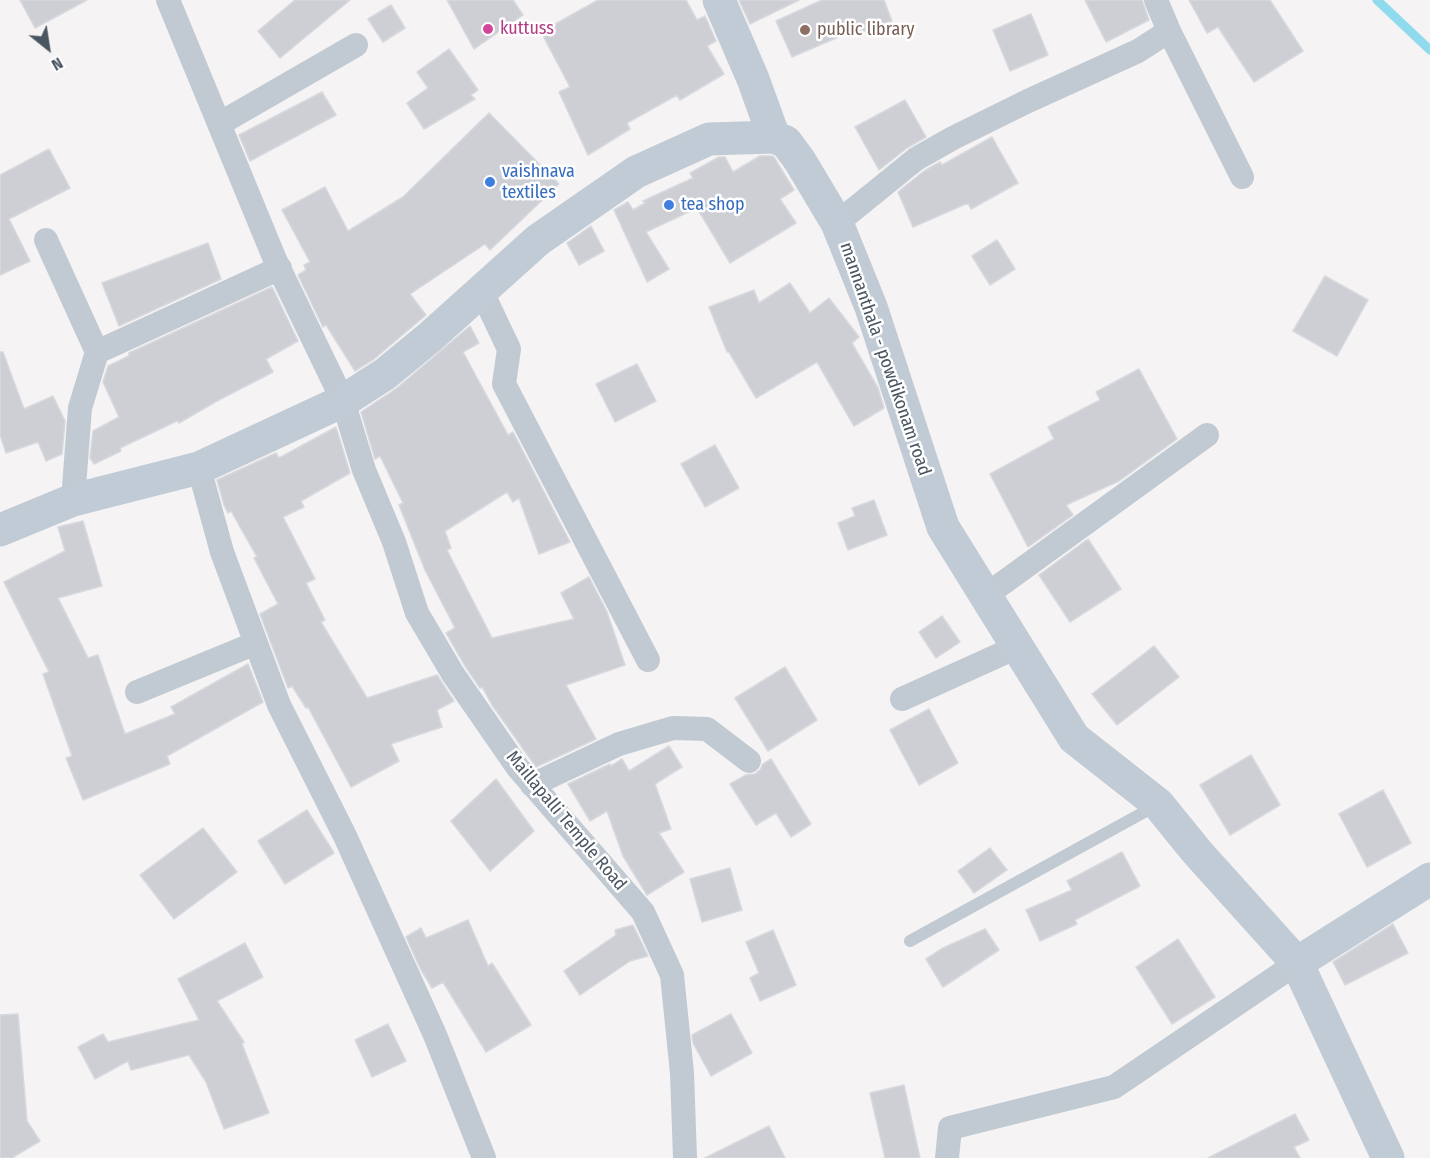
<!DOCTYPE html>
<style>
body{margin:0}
#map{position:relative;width:1430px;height:1158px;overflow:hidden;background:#f5f3f3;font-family:"Fira Sans Condensed",sans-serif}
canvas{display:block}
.north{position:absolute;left:18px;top:18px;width:60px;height:60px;-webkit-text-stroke:4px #fff;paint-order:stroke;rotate:150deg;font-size:16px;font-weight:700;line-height:24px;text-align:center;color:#4a5661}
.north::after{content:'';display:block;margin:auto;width:21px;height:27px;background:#4a5661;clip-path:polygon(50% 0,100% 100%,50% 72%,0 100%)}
</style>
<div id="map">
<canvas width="1430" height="1158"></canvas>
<div class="north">N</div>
</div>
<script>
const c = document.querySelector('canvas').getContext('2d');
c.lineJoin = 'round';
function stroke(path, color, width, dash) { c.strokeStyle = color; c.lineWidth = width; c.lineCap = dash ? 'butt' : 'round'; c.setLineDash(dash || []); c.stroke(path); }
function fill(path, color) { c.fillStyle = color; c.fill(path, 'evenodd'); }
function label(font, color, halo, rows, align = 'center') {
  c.font = font + ' "Fira Sans Condensed",sans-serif'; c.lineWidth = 5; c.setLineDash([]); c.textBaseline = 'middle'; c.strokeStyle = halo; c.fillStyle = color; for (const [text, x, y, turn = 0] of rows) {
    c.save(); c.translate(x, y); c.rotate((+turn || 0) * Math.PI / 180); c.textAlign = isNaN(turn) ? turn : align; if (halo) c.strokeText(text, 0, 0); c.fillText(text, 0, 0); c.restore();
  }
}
stroke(new Path2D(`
 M1377 0 1430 50`), '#90daee', 9);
const building = new Path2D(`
 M20 0H87L35 28Z
 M295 0H350L280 58 258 31Z
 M447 0H513L523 15 474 49Z
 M598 0H686L697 20 705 16 716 41 707 46 724 74 680 100 677 95 627 123 630 129 588 155 559 92 570 87 541 32Z
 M739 0H799L750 24Z
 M822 0H884L892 21 849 37 848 33 792 57 776 21Z
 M1085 0H1142L1149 20 1106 42Z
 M1189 0H1270L1303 51 1254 82 1218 27 1207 33Z
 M391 5 405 28 383 42 368 19Z
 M1031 14 1048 55 1010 71 993 30Z
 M449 49 478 90 471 95 475 99 424 129 407 103 428 88 417 72Z
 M322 92 336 115 250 161 239 135Z
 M905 100 926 137 907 148 879 170 855 127Z
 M489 113 559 184 490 250 485 244 410 294 426 315 374 359 355 371 326 325 323 327 298 275 306 270 304 265 310 262 282 210 325 187 348 231 403 197Z
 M992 137 1018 183 971 209 968 203 913 227 898 192 924 171 940 162 942 165Z
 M49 149 70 188 9 219 30 261 0 275V175Z
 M760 156H771L774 157 794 190 780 199 796 223 730 263 697 208 646 232 669 269 647 282 614 210 628 202 633 210 645 203 643 201 693 178 690 173 719 157H725L733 172Z
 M591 226 604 251 579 265 567 243Z
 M997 240 1015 269 990 285 972 256Z
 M208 243 221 279 119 326 102 283Z
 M1325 276 1368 300 1337 356 1293 331Z
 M790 283 810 313 829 298 859 337 852 343 878 388 884 408 854 426 817 362 756 398 729 352H727L709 307 754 290 759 303Z
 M272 287 298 341 266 359 273 372 217 401 179 423 177 421 120 448 121 451 94 464 90 458 93 431 119 417 103 382 108 366 129 356V353Z
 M470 326 479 343 463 352 508 435 513 432 570 542 539 554 519 498 513 502 507 492 445 531 451 548 447 550 492 638 574 619 561 593 589 577 607 612 625 665 566 685 596 739 536 767 492 705 482 687 480 688 465 666 446 633 455 628 425 570 399 505 403 503 380 456 375 459 361 412 397 388Z
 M0 352H3L24 409 53 396 65 421 62 454 46 461 38 442 6 453 0 435Z
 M637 364 656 401 615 422 596 384Z
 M1139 369 1177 439 1119 481 1066 505 1073 515 1028 547 990 474 1054 439 1048 427 1100 400 1096 392Z
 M336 427 350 473 301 501 304 507 283 517 315 579 306 583 325 620 321 622 367 698 437 675 454 701 437 710 442 727 391 744 399 761 351 787 308 707 306 708 292 686 288 688 260 614 278 604 254 558 257 557 231 511 228 513 224 505 217 480 276 453 279 458Z
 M715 445 739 488 705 507 681 464Z
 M874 500 887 535 848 550 838 523 855 516 852 508Z
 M83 521 102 586 58 598 88 658 98 655 125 734 175 714 171 707 248 664 263 702 167 756 170 764 83 800 66 758 72 756 43 674 49 672 4 582 65 551 58 527Z
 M1088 539 1121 589 1070 622 1039 575Z
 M942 616 960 642 936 658 919 632Z
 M1154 646 1179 677 1117 725 1092 694Z
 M785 667 817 720 768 751 735 698Z
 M929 709 958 763 919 785 890 730Z
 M669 746 682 767 655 784 671 829 659 833 684 872 647 895 623 856 607 811 590 821 568 784 610 764 611 766 622 759 629 771Z
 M1251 755 1280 805 1230 835 1200 785Z
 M771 759 811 824 791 837 776 813 756 825 730 784 746 775 755 774 760 770 763 764Z
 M496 779 534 831 490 871 451 821Z
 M1383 790 1411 843 1367 867 1339 814Z
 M307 810 334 853 285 884 258 841Z
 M203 828 237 872 174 919 140 875Z
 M990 848 1007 870 974 893 958 871Z
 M1122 852 1140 886 1075 920 1077 924 1040 941 1026 910 1072 890 1067 881Z
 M730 868 742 910 702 922 690 879Z
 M468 920 488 966 492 963 531 1025 486 1052 443 982 432 988 420 968 406 937 421 928 426 938Z
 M1393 924 1408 953 1345 985 1333 962Z
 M633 925 648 956 630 961 580 995 564 971 616 935 615 930Z
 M985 929 999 950 943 987 926 959 943 948Z
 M773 930 796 985 760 1001 750 978 759 973 746 942Z
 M1178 939 1215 997 1172 1024 1136 967Z
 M245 943 263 977 217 1001 244 1042 242 1044 269 1113 224 1129 206 1082 189 1055 131 1070 128 1061 95 1079 78 1047 103 1034 108 1042 199 1020 178 979Z
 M18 1014 27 1121 40 1141 12 1158H0V1015Z
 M731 1014 752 1053 711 1076 693 1043 692 1035Z
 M388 1024 406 1061 372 1077 355 1040Z
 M904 1085 920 1158H885L870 1093Z
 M1295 1114 1309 1140 1294 1147 1300 1158H1208Z
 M769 1126 785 1158H705Z`);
fill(building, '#cdcfd5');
stroke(building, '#d7d9de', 1.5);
stroke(new Path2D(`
 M910 941 1157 805`), '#c1cad2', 12);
stroke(new Path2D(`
 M168 0 276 262 343 401 364 470 394 542 417 613 453 674 518 768 643 912 672 975 682 1073 685 1158
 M1156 0 1169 31
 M219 124 356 45
 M837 223 916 159 953 138 1028 101 1138 51 1169 31 1242 177
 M46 240 97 352 80 408 73 500
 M481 290 509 349 504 384 648 660
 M97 352 280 268
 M199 468 222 552 279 705 345 836 435 1035 484 1158
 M985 596 1207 435
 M137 692 256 643
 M902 699 1017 647
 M532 785 619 744 673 728 707 729 749 761
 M947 1158 950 1128 1114 1087 1297 963`), '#c1cad2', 24);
stroke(new Path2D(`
 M719 0 753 79 774 137
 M0 530 73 500 199 468 343 401 385 374 430 337 538 240 636 172 709 139 774 137 786 142 800 161 837 223 871 307 943 527 1074 738 1158 804 1197 852 1297 963 1388 1158
 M1297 963 1430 879`), '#c1cbd6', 33);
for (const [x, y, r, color] of [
 [488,29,6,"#d1479c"],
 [805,30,6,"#8d6e63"],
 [490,182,6,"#3f7fe0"],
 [669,205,6,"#3f7fe0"]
]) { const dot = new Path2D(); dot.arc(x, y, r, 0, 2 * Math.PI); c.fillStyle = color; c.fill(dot); stroke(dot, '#fff', 2); }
label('18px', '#b23c85', '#fff', [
 ["kuttuss",500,29]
], 'left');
label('18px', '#785e54', '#fff', [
 ["public library",817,30]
], 'left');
label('18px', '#366cbe', '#fff', [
 ["vaishnava",502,172],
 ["textiles",502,193],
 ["tea shop",681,205]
], 'left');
label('18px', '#4a5661', '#fff', [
 ["mannanthala - powdikonam road",885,359,71],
 ["Maillapalli Temple Road",566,821,50]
]);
</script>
